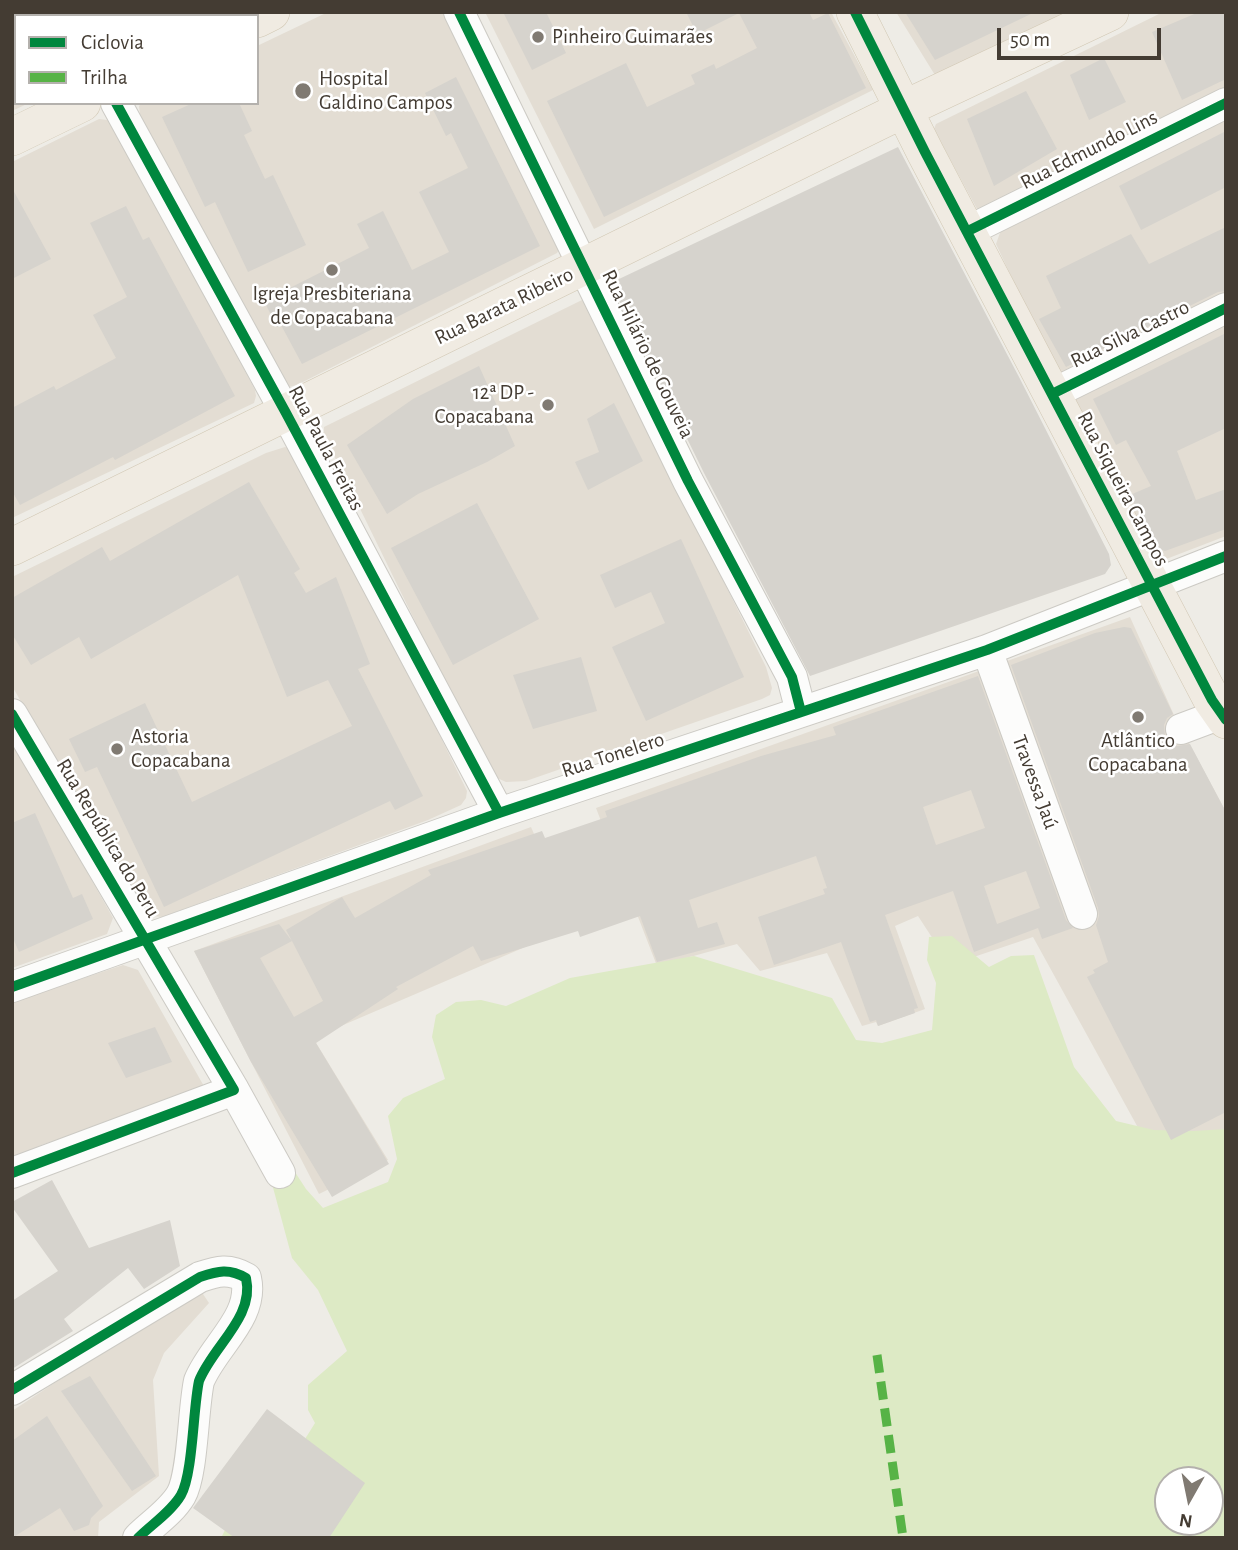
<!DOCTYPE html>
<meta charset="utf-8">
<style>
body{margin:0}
#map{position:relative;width:1238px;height:1550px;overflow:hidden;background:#eeece6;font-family:"Alegreya Sans",sans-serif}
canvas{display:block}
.frame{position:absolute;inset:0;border:14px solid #443c33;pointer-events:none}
.legend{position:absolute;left:14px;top:14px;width:245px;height:91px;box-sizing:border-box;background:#fff;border:2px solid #b4b1ad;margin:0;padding:9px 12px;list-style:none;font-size:21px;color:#443c33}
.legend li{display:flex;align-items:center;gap:14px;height:35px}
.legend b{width:35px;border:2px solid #b4b1ad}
.north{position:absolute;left:1154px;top:1466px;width:70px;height:70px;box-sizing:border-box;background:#fff;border:2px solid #b4b1ad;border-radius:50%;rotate:189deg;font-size:19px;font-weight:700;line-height:28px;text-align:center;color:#443c33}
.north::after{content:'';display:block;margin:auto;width:24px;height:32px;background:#807a72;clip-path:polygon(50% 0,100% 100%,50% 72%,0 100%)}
.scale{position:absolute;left:997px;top:28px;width:164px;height:32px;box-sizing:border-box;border:4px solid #443c33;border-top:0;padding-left:9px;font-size:21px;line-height:24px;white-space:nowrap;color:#443c33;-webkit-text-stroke:5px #fff;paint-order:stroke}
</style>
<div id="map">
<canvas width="1238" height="1550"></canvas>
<div class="frame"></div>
<ul class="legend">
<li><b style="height:9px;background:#00873e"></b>Ciclovia</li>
<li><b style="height:9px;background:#57b346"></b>Trilha</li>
</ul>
<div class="north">N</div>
<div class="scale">50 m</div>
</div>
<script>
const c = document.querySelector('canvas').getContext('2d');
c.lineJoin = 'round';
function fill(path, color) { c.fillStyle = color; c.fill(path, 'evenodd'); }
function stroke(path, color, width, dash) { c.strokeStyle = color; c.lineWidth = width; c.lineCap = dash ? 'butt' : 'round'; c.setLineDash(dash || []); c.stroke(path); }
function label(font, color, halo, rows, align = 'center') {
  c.font = font + ' "Alegreya Sans",sans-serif'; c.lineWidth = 5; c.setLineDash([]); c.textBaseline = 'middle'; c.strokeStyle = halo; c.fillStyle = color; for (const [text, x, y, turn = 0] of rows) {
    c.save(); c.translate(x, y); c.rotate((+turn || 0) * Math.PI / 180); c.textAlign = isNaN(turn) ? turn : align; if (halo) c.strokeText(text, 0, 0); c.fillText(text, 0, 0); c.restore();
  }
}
fill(new Path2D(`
 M12 12H47L49 16H16V103H29L12 111Z
 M82 12H229L222 16H84Z
 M328 12H449L561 247 557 253 297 385 289 387 282 384 267 357 140 115 139 106 142 103H257V46Z
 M485 12H831L873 90 594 229Z
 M896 12H1070L938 80Z
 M1163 12H1226V92L986 211 977 209 937 135 934 129 936 124Z
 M1226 117V301L1066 380 1051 361 996 244 1001 230Z
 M99 119 107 120 115 126 255 390 256 396 254 403 12 518V162Z
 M582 300 591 313 766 667 772 688 770 695 762 699 526 781 506 782 495 777 477 748 324 435V427Z
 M1226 321V536L1161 561 1149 556 1072 398Z
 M285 447 301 452 467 791 466 798 461 805 428 820 162 917 145 915 12 686V577L266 453Z
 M1130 617 1174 715 1226 812V1170L1158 1164 1033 937 950 965 918 916 895 926 925 1009 878 1026 876 1022 862 1026 827 953 760 971 737 944 657 966 596 808Z
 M12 739 113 918 107 934 12 968Z
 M531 827 574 926 313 1038 388 1160 319 1194 194 951Z
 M123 965 138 970 205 1088 200 1092 44 1144 12 1158V1002Z
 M199 1288 209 1303 164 1353 153 1380 159 1476 99 1522 98 1538H12V1411Z`), '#e3ddd3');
fill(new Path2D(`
 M952 936 989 967 1011 956 1034 955 1074 1067 1116 1121 1154 1130 1193 1131 1226 1129V1538H221L225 1530C258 1496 291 1464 315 1423L308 1410V1385L347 1351 318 1290 292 1258 268 1169H293L306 1189 323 1208 388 1182 397 1159 388 1116 403 1098 445 1079 432 1037 436 1015 456 1002 481 1000 506 1006 570 978 694 956 832 998 856 1040 882 1043 932 1030 936 983 927 960 929 937ZM1168 1480H1210V1522H1168Z`), '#ddeac5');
fill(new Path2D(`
 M503 12H546L566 53 532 70Z
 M686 12H809L813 20 828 13 866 88 604 217 547 101 626 63 647 107 695 84 691 75 714 64 716 69 757 48 739 13 697 34Z
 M905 12H1035L935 60Z
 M1199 12H1226V79L1182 100 1152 32Z
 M1104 58 1126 102 1089 120 1070 75Z
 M456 77 540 246 302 364 281 325 277 327 264 301 369 248 357 224 383 211 412 270 449 252 419 192 468 168 451 133 446 136 425 93Z
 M1026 91 1057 149 994 186 967 119Z
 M193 103H239L252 131 244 135 265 179 273 175 306 245 248 272 215 202 205 207 162 117Z
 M1226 131V187L1141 230 1119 186Z
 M898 147 1019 377 1109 554 1111 565 1105 574 810 676 704 473 613 288 619 279Z
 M12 188 51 259 12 279Z
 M126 206 143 240 149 237 235 396 115 460 113 457 20 505 12 491V408L54 386 56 390 116 358 93 315 127 297 90 223Z
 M1226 227V291L1218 292 1066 367 1039 319 1061 308 1046 276 1131 234 1149 264Z
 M1226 333V428L1177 451 1196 500 1226 489V529L1165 551 1157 548 1130 495 1151 486 1126 440 1116 445 1093 399Z
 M479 366 515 446 487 462 418 494 387 514 347 445 413 399Z
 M614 403 643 461 588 490 575 462 599 452 587 419Z
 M249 482 300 569 294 573 306 593 336 577 370 664 358 669 423 796 395 810 390 801 164 907 97 767 85 772 69 739 145 703 192 802 352 726 328 680 287 697 238 575 91 659 79 637 31 665 12 634V598L102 547 110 561Z
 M477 503 539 619 453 665 391 548Z
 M681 539 744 677 646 721 612 647 665 623 651 592 615 608 600 575Z
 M1124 627 1131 628 1173 714 1167 718 1164 725 1165 736 1169 742 1177 746 1190 744 1226 812V1112L1171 1140 1087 977 1095 973 1093 970 1108 962 1096 925 1099 916 1098 908 1011 665 1095 633Z
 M581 657 597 711 533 729 513 675Z
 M978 676 1066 920 1073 928 1042 939 1038 928 974 952 953 891 885 915 918 1008 914 1009 915 1013 878 1026 876 1020 870 1022 841 942 774 965 758 917 825 894 823 889 827 888 816 856 689 900 698 928 717 922 725 944 657 962 640 916 580 937 578 931 481 961 473 946 396 987 398 989 316 1043 389 1164 332 1197 251 1062 194 951 279 924 292 941 286 930 342 897 355 918 431 875 428 870 542 831 545 838 607 817 605 811 761 756 836 735 833 727ZM971 790 985 828 936 845 923 807ZM1026 871 1040 908 997 924 984 886ZM292 941 323 1001 294 1017 260 958Z
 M35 813 73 898 82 894 93 919 19 952 12 936V823Z
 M155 1027 172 1062 126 1078 108 1043Z
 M52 1180 89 1248 170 1220 180 1266 144 1289 128 1268 64 1319 73 1331 12 1369V1301L58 1271 12 1207V1202Z
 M90 1376 156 1476 132 1491 61 1391Z
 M267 1409 365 1483 329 1538H235L193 1508Z
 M47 1416 103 1506 91 1518 89 1525 74 1531 60 1508 12 1538V1441Z`), '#d6d3cd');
const minor = new Path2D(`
 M64 12 66 16
 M459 12 688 481 792 677 801 712
 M116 103 286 413 499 813
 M968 231 1226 103
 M1052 394 1226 308
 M987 650 1082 914
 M12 714 234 1090 280 1173
 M1181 729 1221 714
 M12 987 499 813 987 650 1226 556
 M12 1173 234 1090
 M12 1390 200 1277C218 1271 229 1268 246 1278 255 1317 213 1346 199 1381 193 1408 193 1474 181 1495 171 1512 152 1524 138 1538`);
const major = new Path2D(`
 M855 12 925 152 1212 700 1226 720
 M257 19 271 12
 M12 137 82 103
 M12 547 904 109 1110 12`);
stroke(minor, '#cccac4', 32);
stroke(major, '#d1c7b3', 38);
stroke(minor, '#fcfcfb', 30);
stroke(major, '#f0ebe2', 37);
stroke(new Path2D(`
 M877 1355 903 1538`), '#57b346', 9, [18, 9]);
stroke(new Path2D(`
 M459 12 688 481 792 677 801 712
 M855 12 925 152 1212 700 1226 720
 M116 103 286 413 499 813
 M968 231 1226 103
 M1052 394 1226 308
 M12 714 234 1090 12 1173
 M12 987 499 813 987 650 1226 556
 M12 1390 200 1277C218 1271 229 1268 246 1278 255 1317 213 1346 199 1381 193 1408 193 1474 181 1495 171 1512 152 1524 138 1538`), '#00873e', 10);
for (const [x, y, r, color] of [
 [538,37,7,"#807a72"],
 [303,91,9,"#807a72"],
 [332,270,7,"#807a72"],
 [548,405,7,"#807a72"],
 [1138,717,7,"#807a72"],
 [117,749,7,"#807a72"]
]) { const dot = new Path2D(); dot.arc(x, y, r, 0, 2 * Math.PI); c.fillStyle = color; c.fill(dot); stroke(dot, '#fff', 2.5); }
label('21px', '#443c33', '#fff', [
 ["Pinheiro Guimarães",552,37],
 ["Hospital",319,79],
 ["Galdino Campos",319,103],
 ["Igreja Presbiteriana",332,294,"center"],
 ["de Copacabana",332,318,"center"],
 ["12ª DP -",534,393,"right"],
 ["Copacabana",534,417,"right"],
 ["Astoria",131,737],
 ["Copacabana",131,761],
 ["Atlântico",1138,741,"center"],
 ["Copacabana",1138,765,"center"]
], 'left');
label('21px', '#443c33', '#fff', [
 ["Rua Edmundo Lins",1089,150,-27],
 ["Rua Barata Ribeiro",504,306,-26],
 ["Rua Silva Castro",1130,334,-26],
 ["Rua Hilário de Gouveia",648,354,64],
 ["Rua Paula Freitas",326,448,62],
 ["Rua Siqueira Campos",1123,489,62],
 ["Rua Tonelero",613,755,-18],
 ["Travessa Jaú",1035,782,70],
 ["Rua República do Peru",108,838,59]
]);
</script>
